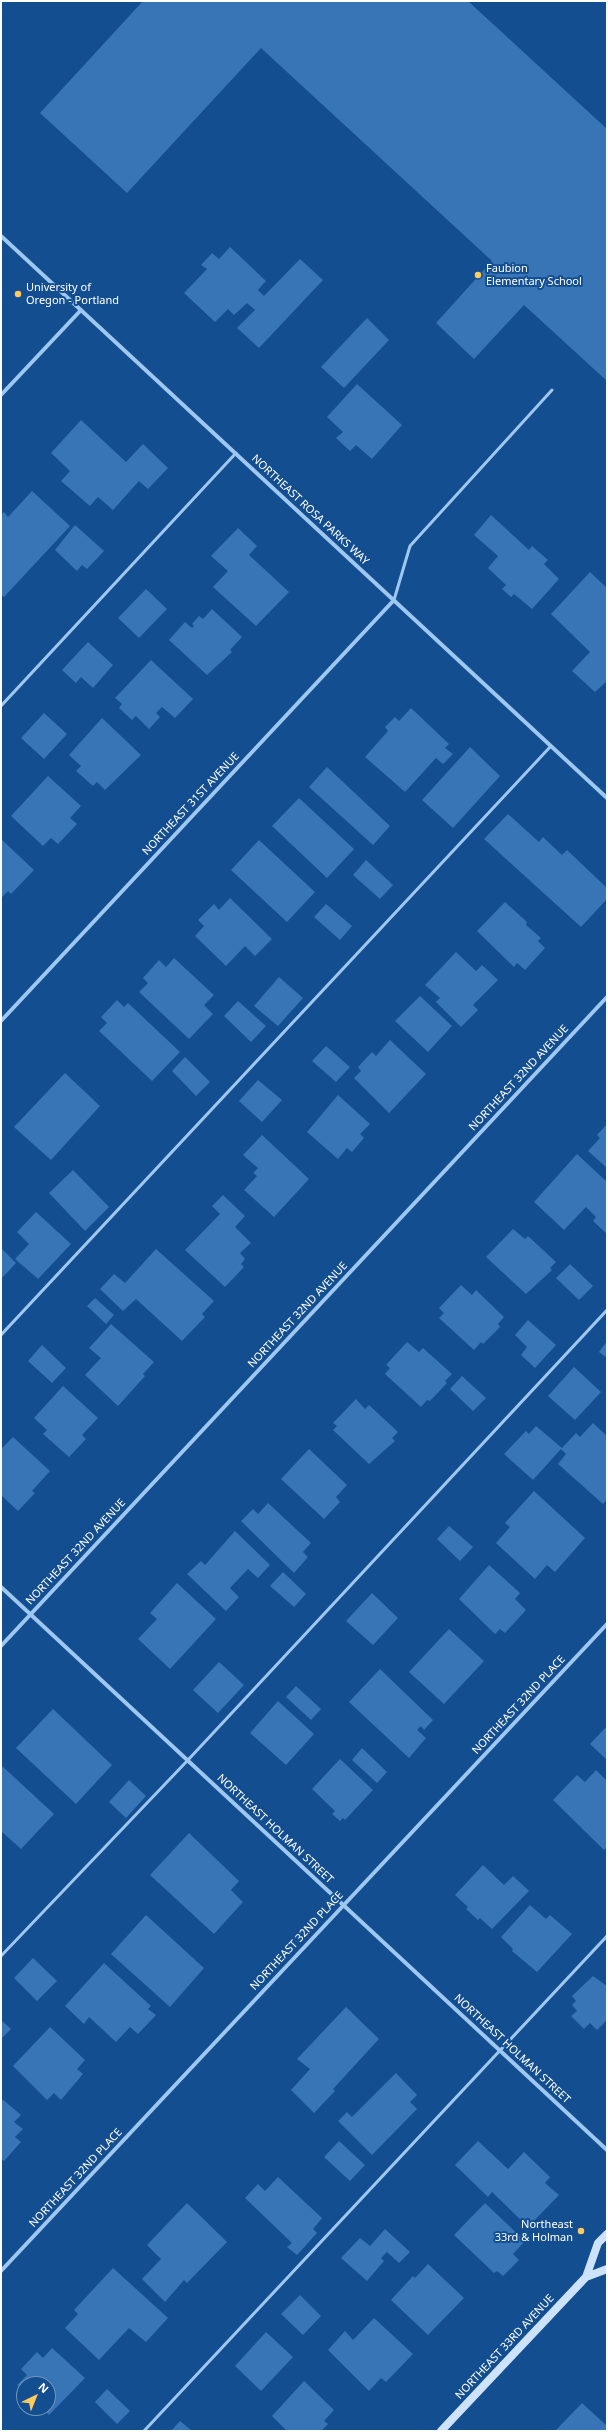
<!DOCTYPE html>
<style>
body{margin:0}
#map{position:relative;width:608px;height:2432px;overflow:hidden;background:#134e90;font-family:"Noto Sans",sans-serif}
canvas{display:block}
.frame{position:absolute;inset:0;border:2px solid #fff;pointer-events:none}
.north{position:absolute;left:16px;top:2376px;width:40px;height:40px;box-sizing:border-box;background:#134e90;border:1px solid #7195bc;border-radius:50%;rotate:43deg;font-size:11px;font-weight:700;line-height:16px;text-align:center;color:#fff}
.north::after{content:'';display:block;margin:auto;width:14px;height:18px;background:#ffca5e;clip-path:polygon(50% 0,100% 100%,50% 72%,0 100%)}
</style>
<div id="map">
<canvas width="608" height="2432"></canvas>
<div class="frame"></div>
<div class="north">N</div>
</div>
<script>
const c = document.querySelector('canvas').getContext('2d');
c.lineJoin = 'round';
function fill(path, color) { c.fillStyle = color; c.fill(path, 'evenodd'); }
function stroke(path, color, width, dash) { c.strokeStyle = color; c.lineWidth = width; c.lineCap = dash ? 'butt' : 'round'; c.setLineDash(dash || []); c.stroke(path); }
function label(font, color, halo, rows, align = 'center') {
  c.font = font + ' "Noto Sans",sans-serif'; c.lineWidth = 4; c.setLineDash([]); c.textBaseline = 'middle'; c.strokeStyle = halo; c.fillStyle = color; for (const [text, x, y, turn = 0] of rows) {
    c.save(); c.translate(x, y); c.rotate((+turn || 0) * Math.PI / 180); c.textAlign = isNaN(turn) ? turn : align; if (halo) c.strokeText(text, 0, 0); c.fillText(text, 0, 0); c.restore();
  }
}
fill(new Path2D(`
 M143 1H468L607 129V381L524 305 474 359 436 323 492 261 261 48 127 193 40 113Z
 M230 247 266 281 258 290 264 296 300 259 323 280 259 348 237 328 255 310 247 303 234 315 228 309 215 322 184 293 207 269 201 265 212 253 219 259Z
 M367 318 389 340 344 388 321 367Z
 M357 384 402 425 372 459 356 445 350 451 336 438 343 432 327 417Z
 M81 420 126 462 143 444 168 468 148 489 139 481 113 510 98 497 90 506 61 481 70 471 51 453Z
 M32 491 70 526 4 597 1 595V515L4 512 8 517Z
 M491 515 529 550 532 546 548 560 544 564 559 579 532 609 514 594 511 597 502 589 506 585 488 568 498 556 474 535Z
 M75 525 104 551 87 569 82 565 77 571 55 550Z
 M238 528 257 546 249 555 289 592 256 626 213 587 228 571 211 556Z
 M590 572 607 588V681L595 692 572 671 590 652 551 614Z
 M146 589 167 609 139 638 118 618Z
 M212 609 242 637 230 650 232 652 207 675 169 640 185 622 192 628 194 626 192 624 199 616 203 619Z
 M88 642 113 665 93 688 81 677 76 683 62 670Z
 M151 660 193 699 175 718 162 707 156 713 160 717 149 729 136 716 132 720 119 708 122 704 115 698Z
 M411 708 449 744 445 748 453 754 443 764 436 758 405 792 365 757 388 731 385 727 395 717 399 721Z
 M44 713 67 734 44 759 21 738Z
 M102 718 141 755 105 790 97 782 93 786 76 771 81 766 69 755Z
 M470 747 500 776 453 828 422 800Z
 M327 767 390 826 373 845 309 787Z
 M48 776 81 806 70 818 77 824 58 844 51 838 43 846 11 816Z
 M299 798 354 849 327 878 272 826Z
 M508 814 539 842 543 837 562 855 567 850 607 888V899L581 927 484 839Z
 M1 839 34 870 11 894 8 891 1 898Z
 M259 840 315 892 287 922 231 870Z
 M366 860 393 885 380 899 353 875Z
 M230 898 272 939 255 956 245 946 226 966 195 936 204 926 198 920 214 904 219 910Z
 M505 902 527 922 526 925 541 938 538 941 545 948 525 970 517 963 514 967 477 931Z
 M326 904 352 926 340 940 314 917Z
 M456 952 476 971 482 965 498 980 473 1005 478 1010 461 1027 436 1002 440 998 425 985Z
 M174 958 214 995 204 1005 213 1014 189 1039 139 992 148 983 143 978 159 960 166 967Z
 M279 977 303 998 278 1026 254 1006Z
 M420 996 452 1026 428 1052 395 1021Z
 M117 1000 124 1007 128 1003 180 1052 152 1081 99 1031 107 1023 101 1017Z
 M238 1001 266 1026 251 1042 224 1016Z
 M390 1040 426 1074 389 1113 354 1078 361 1071 358 1067 372 1052 376 1056Z
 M326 1046 350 1067 336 1082 312 1061Z
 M185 1057 210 1082 196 1096 172 1071Z
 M65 1073 100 1106 51 1160 14 1127Z
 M258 1080 282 1100 262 1122 239 1101Z
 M338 1095 370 1124 360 1134 364 1138 352 1152 347 1148 338 1159 307 1132Z
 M607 1124V1168L588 1151 600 1138 597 1135Z
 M262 1135 309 1179 274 1217 244 1190 257 1176 253 1173 258 1168 243 1155Z
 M577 1154 607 1182V1234L593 1221 596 1217 586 1207 564 1230 534 1202Z
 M73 1170 109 1207 85 1231 49 1193Z
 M223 1195 245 1216 235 1227 251 1243 240 1253 245 1259 241 1264 244 1267 225 1287 185 1250 220 1214 212 1206Z
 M36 1212 71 1244 38 1279 15 1259 29 1244 17 1232Z
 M513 1229 525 1239 528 1236 556 1262 550 1268 552 1270 526 1294 486 1257Z
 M1 1248 16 1263 1 1279Z
 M156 1249 214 1301 202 1314 205 1317 182 1341 136 1299 123 1311 100 1289 114 1274 125 1283Z
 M570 1264 593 1286 579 1300 556 1278Z
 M461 1285 472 1295 476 1290 504 1317 498 1324 500 1327 483 1344 481 1342 474 1350 439 1318 444 1313 439 1308Z
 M95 1298 114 1315 106 1324 87 1306Z
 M528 1320 556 1345 535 1368 521 1355 527 1347 515 1335Z
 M111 1324 154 1362 143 1374 145 1376 118 1406 85 1375 101 1358 89 1348Z
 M607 1341V1358L599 1352Z
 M407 1342 419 1352 423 1348 452 1374 445 1381 447 1383 430 1401 427 1400 421 1407 385 1374 390 1368 386 1365Z
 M42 1345 66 1368 52 1383 28 1361Z
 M574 1367 601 1392 575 1420 548 1396Z
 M462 1376 486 1398 473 1411 450 1389Z
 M63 1386 98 1418 82 1435 86 1439 69 1457 43 1434 47 1430 34 1418Z
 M356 1399 365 1409 369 1405 398 1432 392 1438 395 1441 369 1464 333 1430 337 1426 333 1423Z
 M593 1423 607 1436V1500L603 1504 558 1464 566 1454 561 1449 533 1480 504 1454 526 1431 529 1434 536 1426 562 1448 576 1433 580 1437Z
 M13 1437 50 1471 32 1491 35 1493 18 1511 1 1495V1449Z
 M309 1449 347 1485 336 1497 340 1502 324 1519 281 1479Z
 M534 1491 585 1538 555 1572 547 1565 535 1579 496 1543 510 1527 505 1523Z
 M268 1503 311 1543 303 1552 308 1557 294 1573 241 1521 253 1509 258 1514Z
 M449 1526 473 1547 460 1561 437 1539Z
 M235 1531 270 1565 258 1578 248 1569 230 1588 239 1597 226 1611 187 1574 201 1561 205 1565Z
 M489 1565 520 1593 515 1599 526 1610 505 1633 500 1629 495 1634 459 1599Z
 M283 1572 306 1594 294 1607 270 1586Z
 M177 1583 216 1619 170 1669 138 1639 157 1619 150 1613Z
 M372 1593 398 1618 373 1645 346 1621Z
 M449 1629 484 1661 444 1704 409 1672Z
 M219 1662 244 1685 218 1713 193 1690Z
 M380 1669 433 1720 424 1730 421 1726 417 1730 426 1738 409 1758 349 1702Z
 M296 1686 321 1709 311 1720 286 1697Z
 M278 1701 314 1734 286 1765 250 1733Z
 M53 1709 112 1765 76 1804 16 1748Z
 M607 1726V1760L590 1744Z
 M362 1748 387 1772 377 1783 352 1760Z
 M340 1759 373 1790 345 1820 343 1818 340 1821 332 1814 335 1811 312 1789Z
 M1 1765 54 1814 21 1849 1 1831Z
 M596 1770 607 1781V1847L604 1850 553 1800 577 1775 585 1782Z
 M129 1780 146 1796 126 1818 109 1802Z
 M189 1833 239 1881 231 1890 243 1902 214 1934 150 1875Z
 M483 1865 504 1885 513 1876 529 1891 492 1929 480 1918 478 1920 466 1909 468 1907 455 1895Z
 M530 1905 546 1919 550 1915 572 1934 537 1972 512 1951 513 1949 501 1937Z
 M146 1915 204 1968 170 2007 111 1954Z
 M33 1958 57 1981 37 2001 14 1978Z
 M104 1963 151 2006 148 2009 156 2015 138 2034 130 2027 116 2042 89 2017 84 2024 65 2006Z
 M593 1976 607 1986V2020L597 2030 590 2023 584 2029 571 2016 577 2011 572 2005 576 2001 572 1996Z
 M346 2007 379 2039 333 2089 335 2091 314 2113 291 2090 310 2069 297 2059Z
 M1 2020 11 2029 1 2039Z
 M50 2027 85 2060 77 2069 83 2074 61 2100 54 2093 47 2100 13 2066Z
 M396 2073 417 2095 410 2102 417 2109 372 2155 338 2121 347 2112 352 2117Z
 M1 2098 21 2115 14 2122 23 2129 15 2137 21 2142 4 2161 1 2159Z
 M339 2141 365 2165 350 2181 324 2157Z
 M478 2141 508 2169 524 2152 550 2177 545 2183 559 2195 528 2227 492 2192 488 2197 455 2165Z
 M278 2177 322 2218 313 2229 317 2233 297 2255 287 2247 292 2243 245 2198 258 2184 265 2191Z
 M187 2203 227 2242 187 2283 184 2280 165 2302 142 2279 161 2259 147 2245Z
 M485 2203 525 2241 513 2254 519 2260 503 2276 497 2271 494 2273 454 2235Z
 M385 2229 410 2252 399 2263 387 2252 381 2258 384 2261 367 2281 341 2258 360 2238 370 2246Z
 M428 2264 464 2298 428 2335 391 2300 413 2276 415 2278Z
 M113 2268 168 2318 146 2342 129 2328 99 2360 65 2328 78 2314 74 2310Z
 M300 2295 321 2316 303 2335 281 2314Z
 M374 2318 413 2354 386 2382 381 2378 369 2391 328 2350 345 2331 353 2340Z
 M266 2332 293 2357 261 2391 235 2366Z
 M52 2348 85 2378 49 2415 42 2408H48V2384H24V2391L17 2385 27 2375 21 2369 37 2352 43 2358Z
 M304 2381 334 2410 324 2421 328 2424 321 2431H287L272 2416Z
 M107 2389 130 2411 117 2424 95 2402Z
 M582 2403 607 2426V2431H555Z
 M180 2421 192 2431H171Z`), '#3775b7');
stroke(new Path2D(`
 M394 600 410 546 552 390
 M1 706 236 453
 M1 1335 551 746
 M1 1956 188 1760 607 1310
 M144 2431 607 1936`), '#9ec7f1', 3);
stroke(new Path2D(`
 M1 236 607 798
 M1 395 81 310
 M1 1021 394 600
 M1 1587 607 2150
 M1 1646 607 997
 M1 2271 607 1624`), '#9ec7f1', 4);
stroke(new Path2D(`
 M586 2277 607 2269
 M441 2431 586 2277 598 2243 607 2234`), '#cde3fc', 8);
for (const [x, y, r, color] of [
 [478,275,4,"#ffca5e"],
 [18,294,4,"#ffca5e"],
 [581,2231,4,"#ffca5e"]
]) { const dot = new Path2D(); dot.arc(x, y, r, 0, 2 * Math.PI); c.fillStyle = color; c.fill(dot); stroke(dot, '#134e90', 1.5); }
label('11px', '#fff', '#134e90', [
 ["Faubion",486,269],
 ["Elementary School",486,282],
 ["University of",26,288],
 ["Oregon - Portland",26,301],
 ["Northeast",573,2225,"right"],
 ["33rd & Holman",573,2238,"right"]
], 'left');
label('11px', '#fff', '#134e90', [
 ["NORTHEAST ROSA PARKS WAY",310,510,43],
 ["NORTHEAST 31ST AVENUE",191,804,-47],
 ["NORTHEAST 32ND AVENUE",519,1078,-47],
 ["NORTHEAST 32ND AVENUE",298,1315,-47],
 ["NORTHEAST 32ND AVENUE",76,1552,-47],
 ["NORTHEAST 32ND PLACE",519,1705,-47],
 ["NORTHEAST HOLMAN STREET",275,1829,43],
 ["NORTHEAST 32ND PLACE",297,1941,-47],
 ["NORTHEAST HOLMAN STREET",512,2049,43],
 ["NORTHEAST 32ND PLACE",76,2178,-47],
 ["NORTHEAST 33RD AVENUE",505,2347,-47]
]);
</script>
